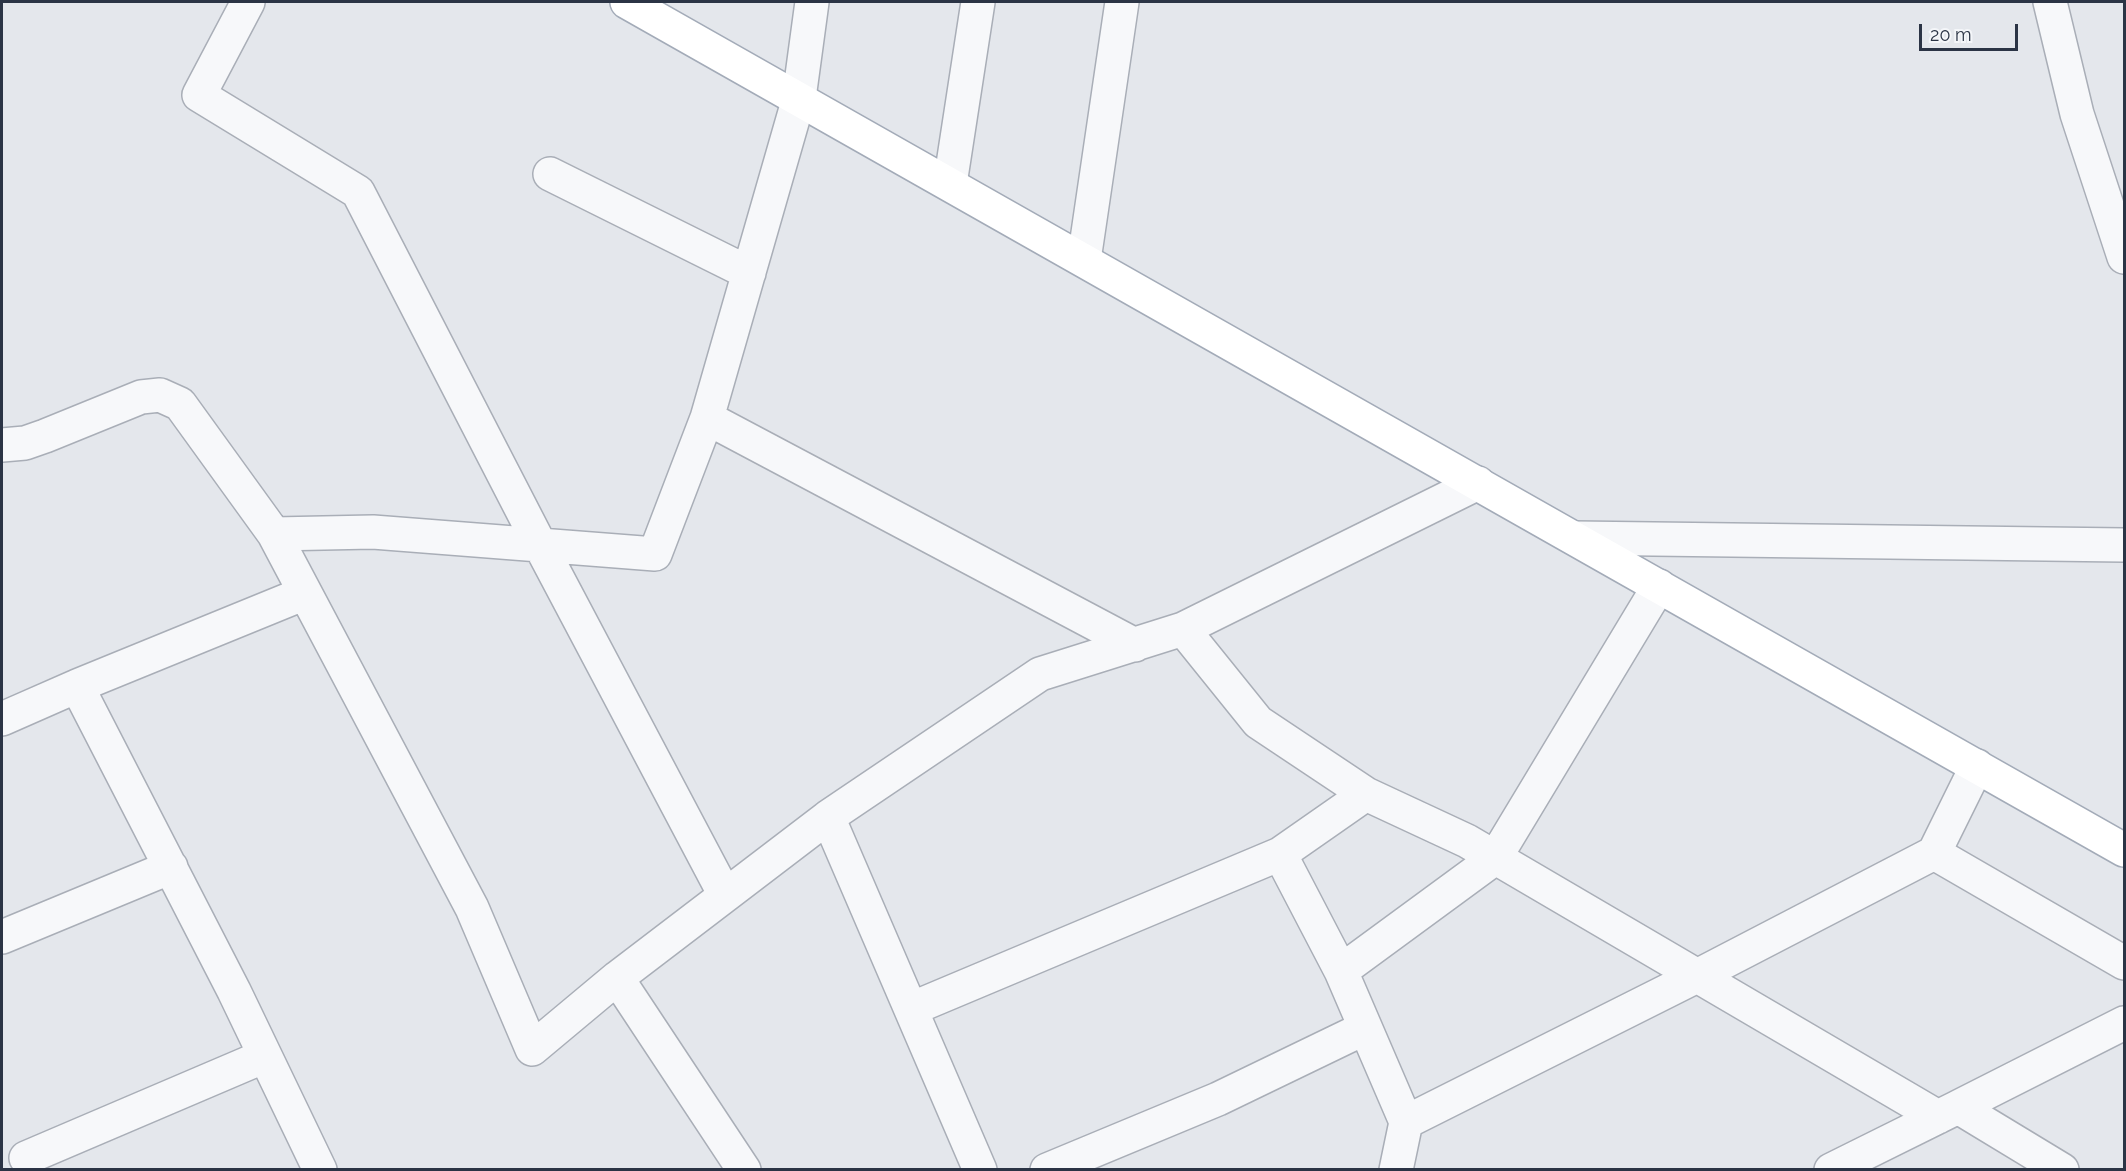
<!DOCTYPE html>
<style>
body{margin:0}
#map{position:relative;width:2126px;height:1171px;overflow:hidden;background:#e4e7ec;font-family:Raleway,sans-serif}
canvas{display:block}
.frame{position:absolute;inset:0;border:3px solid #2b3445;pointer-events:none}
.scale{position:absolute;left:1919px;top:24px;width:99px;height:27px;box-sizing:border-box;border:3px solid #2b3445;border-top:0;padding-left:8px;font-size:18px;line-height:21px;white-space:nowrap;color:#2b3445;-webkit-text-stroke:4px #f4f6f9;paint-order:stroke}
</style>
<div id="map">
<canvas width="2126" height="1171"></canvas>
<div class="frame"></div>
<div class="scale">20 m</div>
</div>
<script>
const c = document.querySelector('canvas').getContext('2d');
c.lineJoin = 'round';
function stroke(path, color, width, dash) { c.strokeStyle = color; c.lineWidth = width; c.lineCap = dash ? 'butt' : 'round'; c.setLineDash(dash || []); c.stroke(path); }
const minor = new Path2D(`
 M248 2 199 95 358 192 540 545 725 895
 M2050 2 2077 114 2124 257
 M550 174 749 273
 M950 184 978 2
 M1084 260 1122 2
 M707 418 799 98 812 2
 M2 445 25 443 45 436 141 397 160 395 180 404 274 534
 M1478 483 1183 629 1258 722 1366 794 1467 841 1938 1117
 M1575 538 2124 545
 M305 593 77 686 234 991 320 1170
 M2 719 77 686
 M1977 766 1934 853 2124 963
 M1280 854 1341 971
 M2 937 171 867
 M617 978 828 817
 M911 1009 1280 854 1366 794
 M1958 1107 2124 1023
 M1406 1122 1697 976 1934 853
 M26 1158 265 1056
 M744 1170 617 978 532 1049 472 908 274 534 373 532 655 554 707 418 1135 645
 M980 1170 828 817 1040 674 1183 629
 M1047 1170 1218 1099 1365 1028
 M1396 1170 1406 1122 1341 971 1495 858 1659 586
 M1831 1170 1958 1107 2062 1170`);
const major = new Path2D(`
 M627 2 2124 850`);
stroke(minor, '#a9aeb7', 36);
stroke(major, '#a3abb8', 36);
stroke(minor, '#f7f8fa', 33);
stroke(major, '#fff', 33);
</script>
